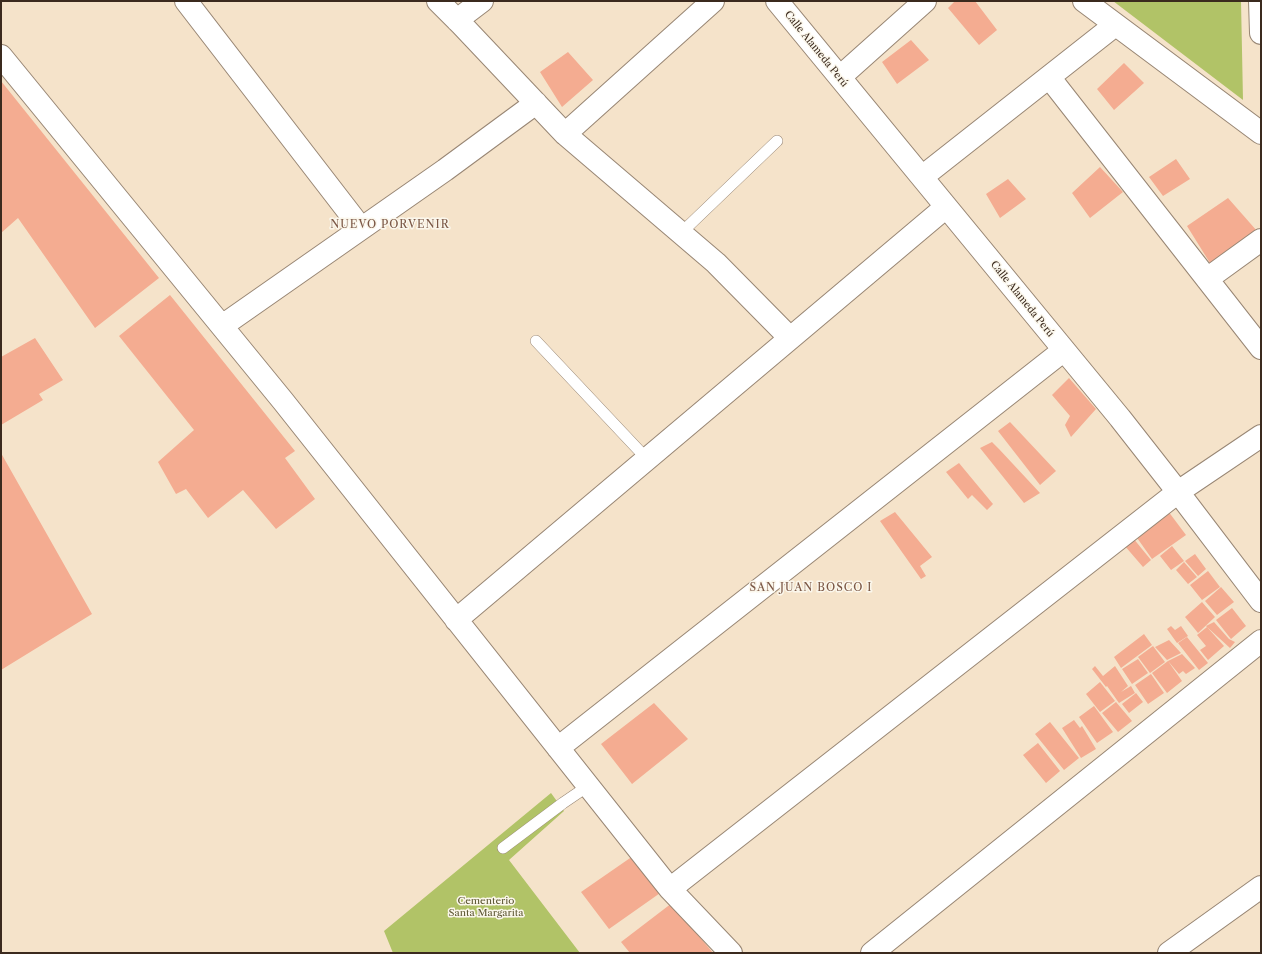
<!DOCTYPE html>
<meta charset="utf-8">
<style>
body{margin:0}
#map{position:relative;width:1262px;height:954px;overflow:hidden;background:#f5e3ca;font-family:"Libre Caslon Text",serif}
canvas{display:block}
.frame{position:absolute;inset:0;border:2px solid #3b2a1e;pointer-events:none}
</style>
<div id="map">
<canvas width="1262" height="954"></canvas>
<div class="frame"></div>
</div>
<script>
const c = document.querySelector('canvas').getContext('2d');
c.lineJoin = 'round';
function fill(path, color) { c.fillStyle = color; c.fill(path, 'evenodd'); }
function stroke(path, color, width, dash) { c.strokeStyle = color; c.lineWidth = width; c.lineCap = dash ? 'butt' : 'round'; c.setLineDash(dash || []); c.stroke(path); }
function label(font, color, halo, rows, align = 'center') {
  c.font = font + ' "Libre Caslon Text",serif'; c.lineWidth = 3; c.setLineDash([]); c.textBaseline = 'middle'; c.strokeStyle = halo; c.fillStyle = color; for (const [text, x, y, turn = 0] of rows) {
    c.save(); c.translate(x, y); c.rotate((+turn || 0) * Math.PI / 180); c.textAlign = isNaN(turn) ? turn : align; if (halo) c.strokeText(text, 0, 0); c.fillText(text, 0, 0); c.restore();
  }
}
fill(new Path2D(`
 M1113 1H1241L1243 100Z
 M551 793 564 811 509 860 580 953H393L384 931Z`), '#b1c367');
fill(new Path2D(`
 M955 1H975L997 30 979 45 948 8Z
 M911 40 929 60 897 84 882 62Z
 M568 52 593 80 562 107 540 72Z
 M1124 63 1144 83 1114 110 1097 89Z
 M1 81 159 278 95 328 18 218 1 233Z
 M1176 159 1190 179 1163 196 1149 177Z
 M1100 167 1123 192 1090 218 1072 193Z
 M1008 179 1026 199 1000 218 986 194Z
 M1228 198 1257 231 1210 263 1187 226Z
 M170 295 295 451 285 458 315 499 276 529 243 490 208 518 186 489 176 494 158 462 194 430 119 336Z
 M35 338 63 380 39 394 43 400 1 425V357Z
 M1069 378 1096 409 1071 437 1065 425 1070 416 1052 395Z
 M1010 422 1056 471 1040 485 998 431Z
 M992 442 999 449 1040 493 1024 503 980 448Z
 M1 453 92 614 1 670Z
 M959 463 993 504 987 510 972 495 968 499 946 472Z
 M1168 511 1186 535 1152 559 1135 535Z
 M895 512 932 557 920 566 926 576 921 579 880 521Z
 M1133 538 1151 560 1143 567 1124 545Z
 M1172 546 1184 561 1171 570 1160 556Z
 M1195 554 1206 569 1198 576 1185 561Z
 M1184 562 1197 577 1188 584 1176 570Z
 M1208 571 1220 587 1202 600 1190 585Z
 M1221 587 1234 602 1217 615 1205 601Z
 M1202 602 1215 617 1198 633 1185 617Z
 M1232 608 1246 626 1231 639 1216 620Z
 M1214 622 1229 639 1235 642 1230 648 1207 627 1224 646 1208 660 1200 650 1206 646 1197 635 1207 627 1206 626Z
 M1171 626 1175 630 1181 626 1188 636 1177 643 1167 629Z
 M1144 634 1152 645 1121 668 1114 657Z
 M1187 637 1208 663 1199 670 1178 643Z
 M1169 640 1181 653 1167 660 1155 647Z
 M1153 646 1165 662 1150 673 1138 657Z
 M1182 654 1195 668 1186 674 1183 671 1179 674 1168 661Z
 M1138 659 1148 673 1132 684 1122 669Z
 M1168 661 1182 681 1167 693 1152 673Z
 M1095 666 1103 676 1115 666 1128 686 1121 692 1131 686 1135 693 1119 703 1107 686 1106 687 1092 669Z
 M1151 674 1164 693 1148 704 1135 685Z
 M1100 682 1115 701 1100 712 1086 694Z
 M1136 693 1143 702 1129 713 1122 704Z
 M1116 702 1132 721 1118 732 1102 713Z
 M654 703 688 739 632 784 601 744Z
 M1094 706 1113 732 1097 743 1079 717Z
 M1074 720 1080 728 1082 726 1096 749 1081 758 1062 728Z
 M1050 722 1079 758 1064 770 1035 734Z
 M1038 743 1060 771 1046 783 1023 755Z
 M633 856 663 891 609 929 581 892Z
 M672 903 713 953H630L621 942Z`), '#f4ac91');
const service = new Path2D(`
 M681 233 777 141
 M536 341 647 459
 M503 848 563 803 588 786`);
const minor = new Path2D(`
 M186 1 361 228
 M438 1 461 24 565 134 716 263 790 338
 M777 1 1120 418 1178 492 1261 601
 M1084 1 1261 133
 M1260 1 1261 33
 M457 20 482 1
 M1 56 283 401 670 889 731 953
 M840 77 925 1
 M1049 77 1261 348
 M565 134 713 1
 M922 177 1115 25
 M1207 279 1261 240
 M222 326 445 170 536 103
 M456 620 946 207
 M558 748 1064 350
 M670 889 1178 492 1261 436
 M872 953 1261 641
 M1169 953 1261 887`);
stroke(service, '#988674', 12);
stroke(minor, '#988674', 24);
stroke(service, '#fff', 11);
stroke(minor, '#fff', 22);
label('10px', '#3b2a1e', '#fbf7ec', [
 ["Calle Alameda Perú",816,49,51],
 ["Calle Alameda Perú",1022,299,51]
]);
label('10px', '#5e5834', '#fbf7ec', [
 ["Cementerio",486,901],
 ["Santa Margarita",486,913]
]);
c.letterSpacing = '1px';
label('11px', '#7c5846', '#fbf7ec', [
 ["NUEVO PORVENIR",390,225],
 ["SAN JUAN BOSCO I",811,588]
]);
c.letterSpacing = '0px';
</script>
